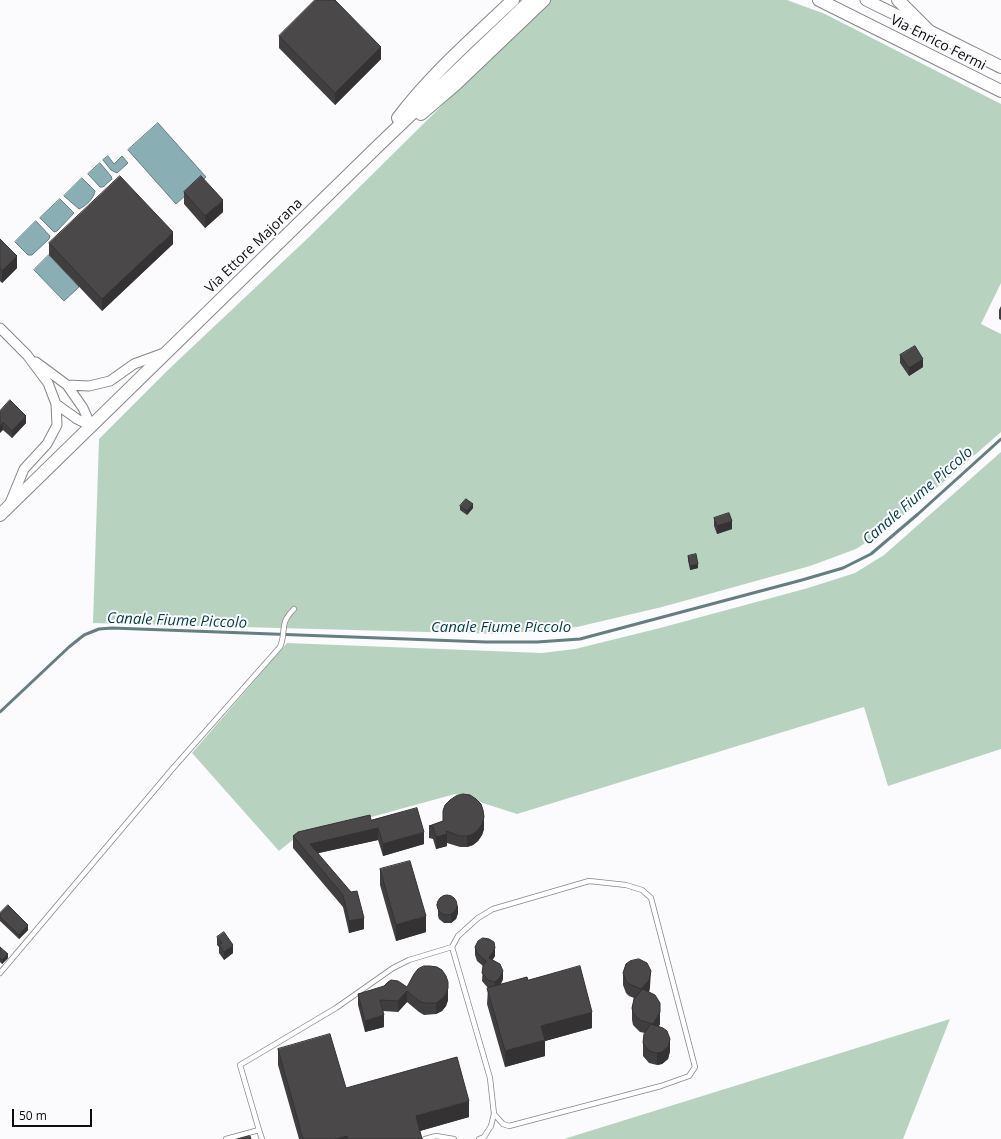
<!DOCTYPE html>
<style>
body{margin:0}
#map{position:relative;width:1001px;height:1139px;overflow:hidden;background:#fbfbfd;font-family:"Open Sans",sans-serif}
canvas{display:block}
.scale{position:absolute;left:12px;top:1109px;width:80px;height:18px;box-sizing:border-box;border:2px solid #0d0d0e;border-top:0;padding-left:5px;font-size:12px;line-height:14px;white-space:nowrap;color:#0d0d0e;-webkit-text-stroke:3px #fbfbfd;paint-order:stroke}
</style>
<div id="map">
<canvas width="1001" height="1139"></canvas>
<div class="scale">50 m</div>
</div>
<script>
const c = document.querySelector('canvas').getContext('2d');
c.lineJoin = 'round';
function fill(path, color) { c.fillStyle = color; c.fill(path, 'evenodd'); }
function stroke(path, color, width, dash) { c.strokeStyle = color; c.lineWidth = width; c.lineCap = dash ? 'butt' : 'round'; c.setLineDash(dash || []); c.stroke(path); }
function label(font, color, halo, rows, align = 'center') {
  c.font = font + ' "Open Sans",sans-serif'; c.lineWidth = 4; c.setLineDash([]); c.textBaseline = 'middle'; c.strokeStyle = halo; c.fillStyle = color; for (const [text, x, y, turn = 0] of rows) {
    c.save(); c.translate(x, y); c.rotate((+turn || 0) * Math.PI / 180); c.textAlign = isNaN(turn) ? turn : align; if (halo) c.strokeText(text, 0, 0); c.fillText(text, 0, 0); c.restore();
  }
}
fill(new Path2D(`
 M551 0H787L825 14 1001 104V283L981 324 1001 334V432L946 480 885 530 856 549 810 566 662 607 577 627 501 634 93 623 99 439 169 369 309 237 495 53Z
 M1001 452V749L888 786 864 707 517 814 455 794 295 838 279 851 192 753 287 643 542 653 575 649 660 628 808 588 855 573 884 555Z
 M950 1019 903 1139H564Z`), '#b7d3bf');
const water = new Path2D(`
 M158 123 206 177 176 204 128 150Z
 M108 156 114 164 122 156 128 163 117 173 111 170 103 160Z
 M100 163 111 176 112 179 103 187H100L88 174Z
 M82 178 95 191C94 198 86 206 79 209L64 196Z
 M60 199 74 213 57 231 54 232 40 218Z
 M36 221 50 236 49 239 32 255H28L15 242Z
 M49 255 79 287 64 301 34 270Z`);
fill(water, '#89aeb3');
stroke(water, '#647e82', 1);
stroke(new Path2D(`
 M0 712 69 647 84 635 99 629 112 628 486 642H537L580 639 802 580 843 568 871 554 918 514 1001 439`), '#647e82', 3);
const service = new Path2D(`
 M0 973 174 767 280 647C287 631 278 625 294 609
 M259 1130 262 1139
 M226 1139 259 1130 240 1065 336 1008 393 968 409 960 452 947
 M425 1139 436 1136 454 1139
 M479 1139 484 1137 491 1126 494 1114 490 1078 452 947 458 936 478 918 493 909 589 881 626 885 642 890 651 898 695 1067 689 1076 661 1086 509 1126 503 1124 494 1114`);
const minor = new Path2D(`
 M0 328 27 355 48 383 56 404 57 425 47 444 24 469 10 503
 M36 362 67 385 83 408 91 426
 M67 385 89 386 110 381 134 364 164 353
 M56 404 77 419 91 426`);
const tertiary = new Path2D(`
 M866 0 925 29`);
const secondary = new Path2D(`
 M819 0 1001 91
 M898 0 929 31 1001 67
 M421 114 456 84 544 0
 M398 118C431 74 473 38 513 0
 M0 515 380 144 531 0`);
stroke(service, '#868688', 6);
stroke(minor, '#868688', 11);
stroke(tertiary, '#868688', 13);
stroke(secondary, '#868688', 14);
stroke(service, '#fff', 4.5);
stroke(minor, '#fff', 9);
stroke(tertiary, '#fff', 11);
stroke(secondary, '#fff', 12);
fill(new Path2D(`
 M279 36 381 59 335 105 279 48Z
 M184 192 223 212 205 228 184 204Z
 M0 239 17 268 2 283 0 281Z
 M49 243 173 244 102 311 49 255Z
 M1001 306V320L999 319V310Z
 M900 355 923 367 909 376 900 363Z
 M0 411 26 423 12 438 3 430Z
 M460 506 473 508 467 515 460 510Z
 M714 518 732 529 717 534 714 526Z
 M688 556 698 568 690 570 688 560Z
 M371 820 424 844 383 856 378 840 318 853 364 929 349 933 343 907 293 848V836Z
 M443 821 484 829 482 835 478 841 473 845 467 847H460L447 843V846L436 849 433 839 429 838V826Z
 M380 869 426 932 396 941 380 885Z
 M438 908 458 913 456 919 451 923H444L439 919 438 916Z
 M0 913 28 930 19 939 0 921Z
 M217 937 233 953 224 960 219 953V947L217 945Z
 M0 947 8 958 2 964 0 962Z
 M475 947 495 956 492 960 503 979 501 984 528 980 592 1028 545 1041V1056L505 1067 487 1004 488 988 482 981 483 966 477 961 475 955Z
 M623 973 650 987 649 992 660 1015V1024L659 1026 670 1051 668 1059 662 1064 657 1065 649 1063 643 1056V1043L645 1033 640 1032 633 1025 632 1020V1008L634 998 629 996 626 993 623 985Z
 M407 987 448 1000 446 1006 442 1011 436 1014 424 1015 419 1012 407 1002 398 1012 383 1011 384 1027 365 1032 358 1005V994Z
 M278 1049 346 1088 469 1117 420 1131 422 1139H299L278 1065Z`), '#403e3e');
fill(new Path2D(`
 M381 47V59L335 105V93Z
 M223 200V212L205 228V216Z
 M173 232V244L102 311V299Z
 M17 256V268L2 283V271Z
 M923 359V367L909 376V368Z
 M26 416V423L12 438V431Z
 M3 422V430L0 433V426Z
 M473 504V508L467 515V511Z
 M732 521V529L717 534V526Z
 M698 564V568L690 570V566Z
 M484 817V829L482 835 478 841 473 845 467 847V836Z
 M378 828V840L310 855V844Z
 M424 832V844L383 856V844Z
 M447 834V846L436 849V837Z
 M458 905V913L456 919 451 923V915Z
 M426 916V932L396 941V925Z
 M364 918V929L349 933V921Z
 M28 925V930L19 939V935Z
 M233 945V953L224 960V952Z
 M495 948V956L489 966V958Z
 M8 954V958L2 964V960Z
 M503 971V979L500 985 495 990V982Z
 M651 971 650 987 649 992 641 1001V989Z
 M448 988V1000L446 1006 442 1011 436 1014V1003Z
 M407 991V1002L398 1012V1001Z
 M660 1003V1024L653 1036V1024Z
 M592 1012V1028L545 1041V1056L505 1067V1051L541 1026Z
 M384 1015V1027L365 1032V1021Z
 M670 1039V1051L668 1059 662 1064 657 1065V1053Z
 M469 1101V1117L416 1132V1116Z
 M347 1136V1139H335Z`), '#343232');
const building = new Path2D(`
 M315 0H335L381 47 335 93 279 36Z
 M120 176 173 232 102 299 49 243Z
 M201 176 223 200 205 216 184 192Z
 M0 239 17 256 2 271 0 268Z
 M915 346 923 359 909 368 900 355Z
 M10 400 26 416 12 431 3 422 0 426V411Z
 M466 499 473 504 467 511 460 506Z
 M729 513 732 521 717 526 714 518Z
 M696 554 698 564 690 566 688 556Z
 M463 794 470 795 476 799 481 804 483 810 484 817 482 824 478 830 473 834 467 836H460L446 831 447 834 436 837 433 827 429 826 443 821V811L445 805 450 800 456 796Z
 M417 808 424 832 383 844 378 828 310 844 351 892 357 891 364 918 349 921 343 895 293 836 298 832 370 815 371 820Z
 M410 861 426 916 396 925 380 869Z
 M437 905a10 10 0 1 1 20 0a10 10 0 1 1-20 0Z
 M8 905 28 925 19 935 0 917V913Z
 M224 932 233 945 224 952 219 945 222 943 217 937Z
 M483 938 489 939 494 942 495 948 489 958 500 964 503 971 500 977 495 982 488 980 482 973 483 966 486 961 477 953 475 947 478 941Z
 M0 947 8 954 2 960 0 958Z
 M639 959 647 963 651 971 650 975 649 980 641 989 629 984 626 981 623 973 626 964 630 961Z
 M424 966H430L437 967 442 970 446 976 448 982V988L446 994 442 999 436 1003H424L419 1001 407 991 398 1001 380 1000 384 1015 365 1021 358 994 384 986 388 982 391 980 398 981 407 987 414 974 418 969Z
 M580 966 592 1012 541 1026 545 1040 505 1051 487 988 527 977 528 980Z
 M643 989 655 995 660 1003V1012L653 1024 640 1020 633 1013 632 1008 634 999Z
 M651 1024 663 1028 667 1031 670 1039 668 1047 662 1052 657 1053 649 1051 643 1043 644 1034Z
 M330 1034 346 1088 457 1057 469 1101 416 1116 422 1139H348L347 1136 335 1139H303L278 1049Z
 M250 1136 251 1139H238Z`);
fill(building, '#4a4848');
stroke(building, '#343232', 1);
label('14px', '#0d0d0e', '#fbfbfd', [
 ["Via Enrico Fermi",938,43,27],
 ["Via Ettore Majorana",254,246,-44]
]);
label('italic 15px', '#003c43', '#fbfbfd', [
 ["Canale Fiume Piccolo",918,496,-41],
 ["Canale Fiume Piccolo",177,621,2],
 ["Canale Fiume Piccolo",501,628]
]);
</script>
